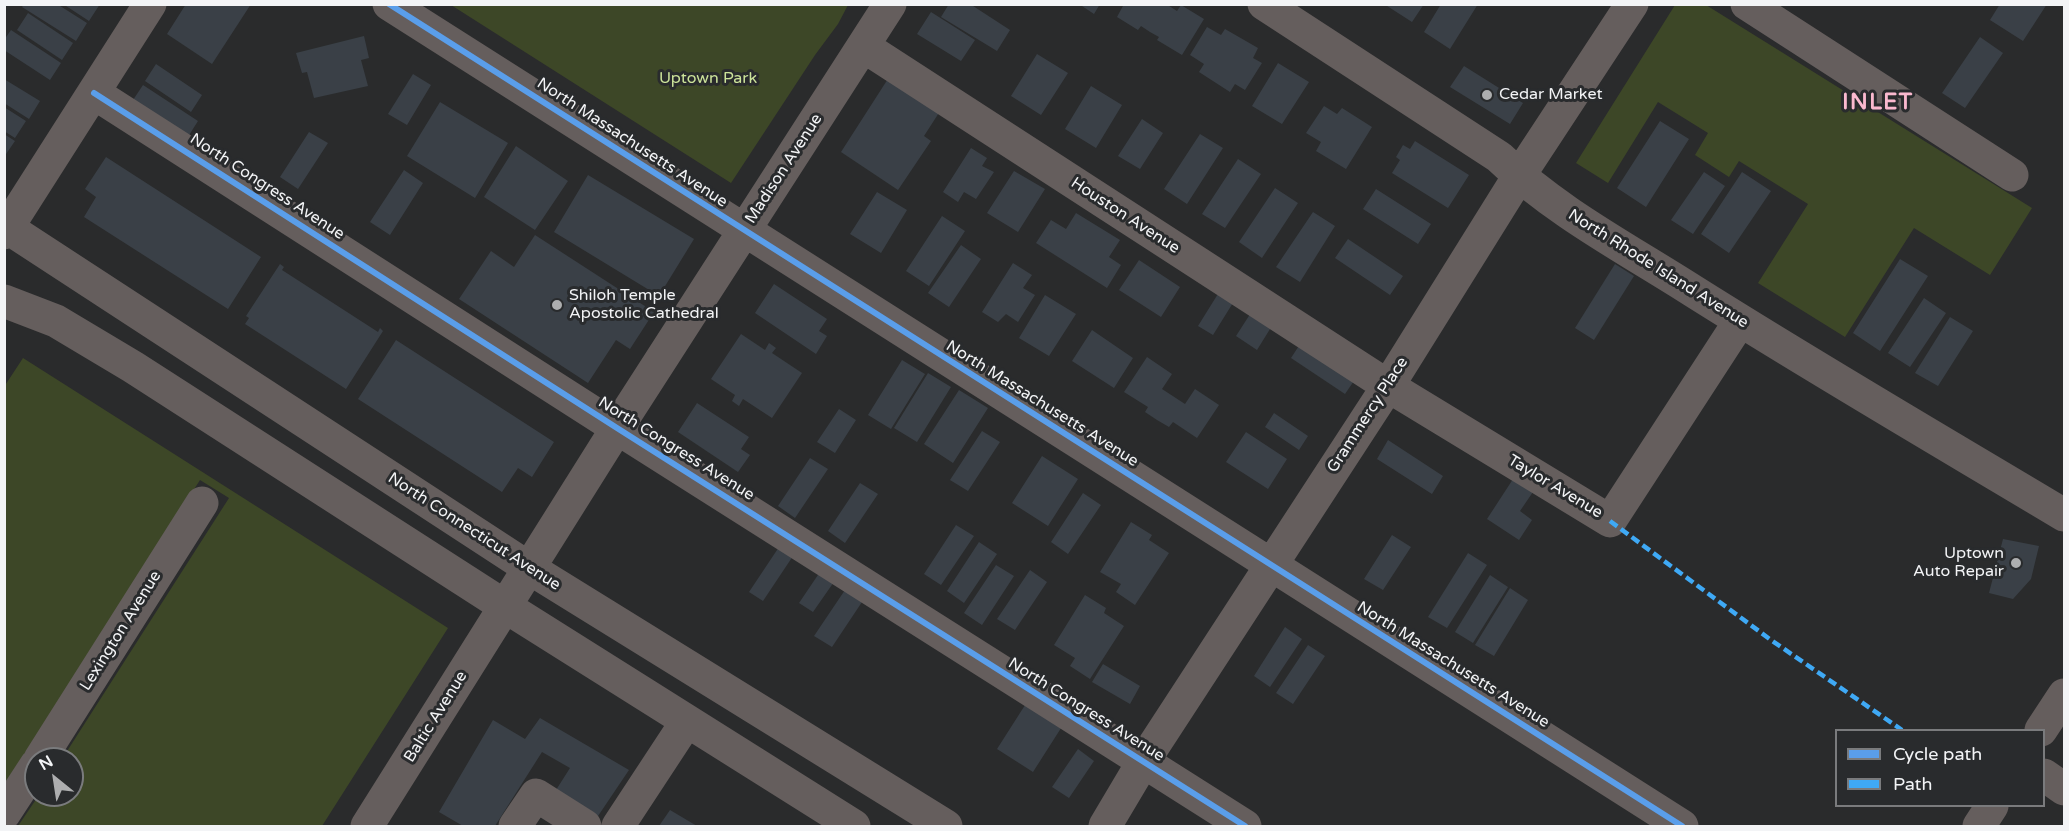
<!DOCTYPE html>
<style>
body{margin:0}
#map{position:relative;width:2069px;height:831px;overflow:hidden;background:#2a2b2c;font-family:"Varela Round",sans-serif}
canvas{display:block}
.frame{position:absolute;inset:0;border:6px solid #f3f4f6;pointer-events:none}
.legend{position:absolute;left:1835px;top:729px;width:210px;height:78px;box-sizing:border-box;background:#292b2d;border:2px solid #7a7b7d;margin:0;padding:8px 10px;list-style:none;font-size:18px;color:#f3f4f6}
.legend li{display:flex;align-items:center;gap:12px;height:30px}
.legend b{width:30px;border:2px solid #7a7b7d}
.north{position:absolute;left:24px;top:747px;width:60px;height:60px;box-sizing:border-box;background:#292b2d;border:2px solid #7a7b7d;border-radius:50%;rotate:330deg;font-size:16px;font-weight:700;line-height:24px;text-align:center;color:#f3f4f6}
.north::after{content:'';display:block;margin:auto;width:21px;height:27px;background:#adaeaf;clip-path:polygon(50% 0,100% 100%,50% 72%,0 100%)}
</style>
<div id="map">
<canvas width="2069" height="831"></canvas>
<div class="frame"></div>
<ul class="legend">
<li><b style="height:8px;background:#5a9eea"></b>Cycle path</li>
<li><b style="height:8px;background:#3fa9f5"></b>Path</li>
</ul>
<div class="north">N</div>
</div>
<script>
const c = document.querySelector('canvas').getContext('2d');
c.lineJoin = 'round';
function fill(path, color) { c.fillStyle = color; c.fill(path, 'evenodd'); }
function stroke(path, color, width, dash) { c.strokeStyle = color; c.lineWidth = width; c.lineCap = dash ? 'butt' : 'round'; c.setLineDash(dash || []); c.stroke(path); }
function label(font, color, halo, rows, align = 'center') {
  c.font = font + ' "Varela Round",sans-serif'; c.lineWidth = 6; c.setLineDash([]); c.textBaseline = 'middle'; c.strokeStyle = halo; c.fillStyle = color; for (const [text, x, y, turn = 0] of rows) {
    c.save(); c.translate(x, y); c.rotate((+turn || 0) * Math.PI / 180); c.textAlign = isNaN(turn) ? turn : align; if (halo) c.strokeText(text, 0, 0); c.fillText(text, 0, 0); c.restore();
  }
}
fill(new Path2D(`
 M451 5H848L838 24 815 55 731 183Z
 M1675 5H1706L2032 208 1990 275 1914 228 1845 337 1758 283 1808 204 1739 161 1729 177 1695 155 1708 133 1658 102 1608 183 1576 163Z
 M23 358 448 628 322 826H18L39 795H72V759H62L229 498 200 480 5 786 4 387Z`), '#3d4727');
fill(new Path2D(`
 M24 4H57L87 23 76 41 22 7Z
 M63 4H100L89 21Z
 M186 4H251L212 64 167 34Z
 M949 4H970L1010 30 997 51 941 17Z
 M1079 4H1100L1094 14Z
 M1124 4H1166L1177 11 1181 5 1204 19 1182 55 1157 40 1159 37 1150 32 1141 26 1138 30 1117 17Z
 M1384 4H1424L1412 22Z
 M1441 4H1478L1450 49 1424 32Z
 M2000 4H2047L2023 41 1990 20Z
 M931 12 975 40 961 61 917 34Z
 M28 13 73 43 62 60 17 30Z
 M1207 27 1221 35 1225 29 1258 48 1253 58 1262 63 1245 90 1235 84 1230 92 1199 72 1204 64 1190 55Z
 M11 30 61 63 50 80 4 50V40Z
 M364 36 369 58 361 60 368 86 314 98 307 72 302 73 296 53Z
 M1980 37 2003 53 1965 108 1942 93Z
 M1037 54 1068 73 1041 115 1011 96Z
 M1278 63 1309 82 1282 124 1252 106Z
 M156 64 202 95 191 112 145 81Z
 M1464 66 1523 103 1510 124 1450 87Z
 M893 71 944 105 924 136 931 141 898 190 841 152Z
 M413 74 431 85 407 125 388 114Z
 M4 79 40 101 29 119 4 103Z
 M143 85 198 121 186 140 131 103Z
 M1091 86 1122 105 1096 148 1065 129Z
 M440 102 508 143 475 198 407 156Z
 M1324 106 1337 114 1342 108 1372 127 1346 169 1316 151 1321 142 1306 133Z
 M4 107 26 121 15 138 4 131Z
 M1142 119 1163 133 1140 169 1118 156Z
 M1660 121 1689 139 1646 207 1617 188Z
 M309 132 328 143 298 189 280 177Z
 M4 134 15 141 4 157Z
 M1200 134 1223 148 1187 204 1164 189Z
 M1415 141 1469 175 1448 208 1392 173 1400 160 1396 157 1403 145 1410 149Z
 M516 146 568 181 535 230 484 197Z
 M971 148 987 158 982 166 994 172 976 199 964 192 958 202 943 192Z
 M106 157 261 257 228 309 84 217 96 197 85 189Z
 M1238 159 1261 174 1225 228 1202 214Z
 M404 170 423 183 390 235 370 222Z
 M1014 171 1045 189 1018 232 987 213Z
 M1704 172 1725 186 1693 234 1671 220Z
 M1742 172 1771 191 1729 253 1701 234Z
 M588 175 694 239 659 296 554 232Z
 M1275 188 1298 203 1262 258 1239 242Z
 M1376 189 1431 224 1418 244 1363 209Z
 M877 192 907 210 881 253 850 234Z
 M1313 212 1335 226 1300 282 1276 267Z
 M1076 213 1120 240 1109 257 1121 265 1107 288 1036 243 1051 220 1066 229Z
 M942 216 965 231 929 286 906 271Z
 M535 235 654 312 630 349 616 340 588 383 459 299 491 251 514 267Z
 M1348 239 1403 276 1390 295 1335 258Z
 M961 245 981 259 949 307 928 293Z
 M1900 259 1928 276 1880 351 1853 333Z
 M1139 260 1180 287 1161 317 1119 290Z
 M1013 263 1032 275 1023 288 1035 295 1018 322 1006 314 998 322 982 312Z
 M280 264 284 267 282 270 378 332 380 328 383 331 346 389 245 324 249 318 246 316Z
 M1615 264 1634 276 1594 340 1575 328Z
 M774 284 827 319 819 331 827 336 816 354 755 313Z
 M1221 289 1236 298 1213 335 1198 326Z
 M1045 295 1076 314 1049 356 1019 338Z
 M1924 298 1946 313 1910 367 1888 353Z
 M1254 308 1275 321 1257 350 1236 336Z
 M1950 317 1973 331 1938 386 1915 373Z
 M1092 330 1133 358 1114 388 1072 361Z
 M741 334 765 350 769 343 776 348 772 353 802 373 772 418 743 399 739 406 732 401 735 395 711 379Z
 M1304 338 1358 375 1345 394 1291 358Z
 M396 340 554 442 532 477 518 468 502 492 358 399Z
 M1147 357 1172 374 1162 389 1185 404 1195 389 1219 405 1197 438 1173 422 1169 427 1157 420 1145 412 1148 407 1124 392Z
 M902 360 925 374 891 429 868 415Z
 M928 373 951 387 917 442 894 428Z
 M959 390 988 408 953 463 924 444Z
 M697 403 749 437 741 449 750 455 738 472 678 432Z
 M839 409 856 420 835 453 817 442Z
 M1274 413 1308 436 1299 450 1265 427Z
 M982 431 1000 442 968 491 950 480Z
 M1246 432 1287 459 1268 489 1226 462Z
 M1388 440 1443 476 1432 494 1377 459Z
 M1042 456 1078 479 1048 526 1012 503Z
 M810 458 828 469 795 518 778 506Z
 M1515 476 1535 489 1520 511 1532 520 1519 540 1487 519Z
 M860 483 878 494 845 543 828 531Z
 M1083 493 1101 505 1068 554 1051 542Z
 M1131 522 1152 535 1149 540 1169 553 1135 605 1116 592 1121 584 1100 572Z
 M956 525 974 536 941 585 924 574Z
 M1392 535 1411 547 1383 590 1364 579Z
 M2003 539 2039 546 2031 579 2013 599 1989 593Z
 M979 542 997 554 964 603 947 591Z
 M781 544 795 553 763 601 749 592Z
 M1468 553 1487 565 1447 628 1428 617Z
 M996 565 1014 576 982 625 964 613Z
 M822 569 836 579 813 612 799 603Z
 M1030 570 1047 582 1015 630 997 619Z
 M1490 575 1508 587 1473 643 1455 632Z
 M847 587 864 599 832 647 814 636Z
 M1510 588 1528 600 1494 656 1475 645Z
 M1085 595 1106 608 1104 613 1124 626 1090 679 1070 666 1075 658 1054 645Z
 M1285 627 1302 639 1270 687 1254 676Z
 M1308 645 1325 656 1293 704 1276 693Z
 M1103 664 1140 686 1130 704 1092 682Z
 M1027 702 1063 725 1033 772 997 749Z
 M540 718 629 770 596 819 556 790 570 768 542 752 495 826H463L439 812 493 720 525 739Z
 M1078 749 1094 761 1069 798 1052 787Z
 M670 810 697 826H659Z`), '#3a4047');
stroke(new Path2D(`
 M389 4 1682 826
 M1264 4 1499 157C1553 209 1620 245 1682 284 1808 364 1937 439 2064 515
 M1747 4 2012 175
 M863 46 1388 386 1610 521 1740 321
 M94 93 617 428 1245 826
 M8 228 529 568 946 826
 M4 233 150 4
 M4 301 56 321 133 367 506 607 854 826
 M2041 730 2064 695
 M40 759 202 503
 M2044 775 2064 789
 M4 814 36 765
 M367 826 617 428 890 4
 M515 826 536 795 585 826
 M618 826 687 721
 M1105 826 1143 762 1388 386 1519 176 1632 4
 M1979 826 1992 806`), '#655e5d', 33);
stroke(new Path2D(`
 M1610 521 1771 640 1902 730`), '#3fa9f5', 4.5, [9, 4.5]);
stroke(new Path2D(`
 M389 4 1682 826
 M94 93 617 428 1245 826`), '#5a9eea', 6);
for (const [x, y, r, color] of [
 [1487,95,6,"#adaeaf"],
 [557,305,6,"#adaeaf"],
 [2016,563,6,"#adaeaf"]
]) { const dot = new Path2D(); dot.arc(x, y, r, 0, 2 * Math.PI); c.fillStyle = color; c.fill(dot); stroke(dot, '#292b2d', 2); }
label('16px', '#cce39a', '#292b2d', [
 ["Uptown Park",708,79]
]);
label('16px', '#f3f4f6', '#292b2d', [
 ["Cedar Market",1499,95],
 ["Shiloh Temple",569,296],
 ["Apostolic Cathedral",569,314],
 ["Uptown",2004,554,"right"],
 ["Auto Repair",2004,572,"right"]
], 'left');
label('16px', '#f3f4f6', '#292b2d', [
 ["North Massachusetts Avenue",632,143,33],
 ["Madison Avenue",784,169,-57],
 ["North Congress Avenue",267,187,33],
 ["Houston Avenue",1125,216,33],
 ["North Rhode Island Avenue",1658,269,32],
 ["North Massachusetts Avenue",1042,404,32],
 ["Grammercy Place",1368,415,-57],
 ["North Congress Avenue",676,449,32],
 ["Taylor Avenue",1555,487,31],
 ["North Connecticut Avenue",474,532,33],
 ["Lexington Avenue",121,631,-58],
 ["North Massachusetts Avenue",1453,665,32],
 ["North Congress Avenue",1086,710,32],
 ["Baltic Avenue",436,717,-58]
]);
c.letterSpacing = '1.5px';
label('bold 22px', '#fab9cf', '#292b2d', [
 ["INLET",1878,103]
]);
c.letterSpacing = '0px';
</script>
